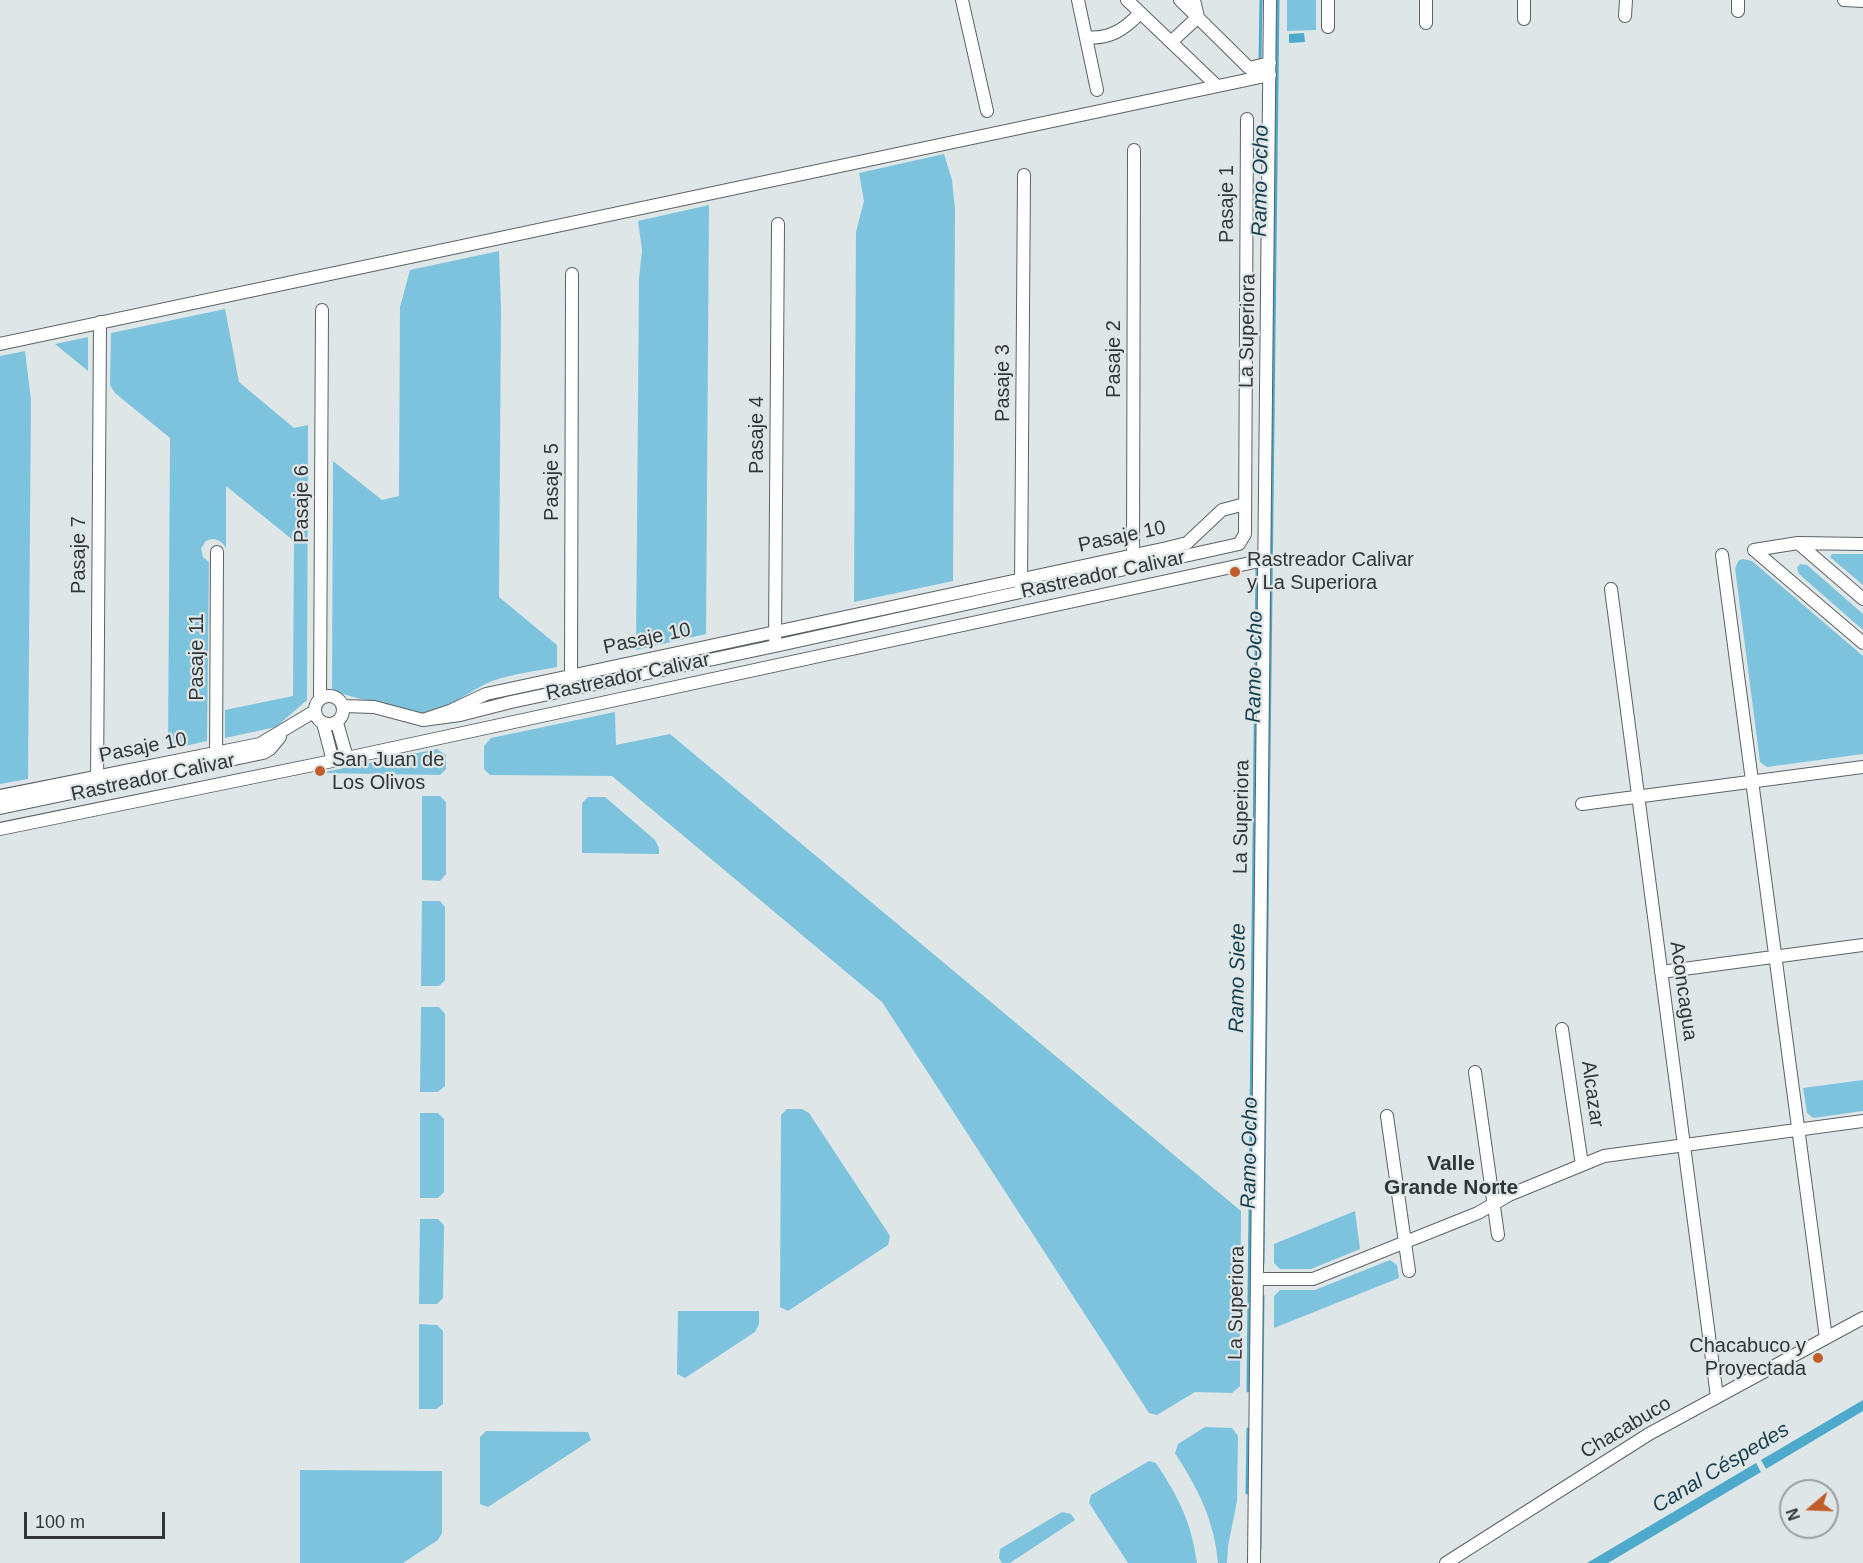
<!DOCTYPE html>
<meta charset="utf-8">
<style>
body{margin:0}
#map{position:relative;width:1863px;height:1563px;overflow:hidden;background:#dfe6e8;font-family:Helvetica,sans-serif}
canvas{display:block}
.north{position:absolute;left:1779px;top:1479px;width:60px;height:60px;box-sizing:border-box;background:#dfe6e8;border:2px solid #9aa0a1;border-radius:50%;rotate:251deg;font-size:16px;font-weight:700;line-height:24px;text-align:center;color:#333637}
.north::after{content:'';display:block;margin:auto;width:21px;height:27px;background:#c15d29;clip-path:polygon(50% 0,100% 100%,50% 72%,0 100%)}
.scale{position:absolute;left:24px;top:1512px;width:141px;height:27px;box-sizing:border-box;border:3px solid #333637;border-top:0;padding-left:8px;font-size:18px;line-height:21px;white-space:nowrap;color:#333637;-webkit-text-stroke:4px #dfe6e8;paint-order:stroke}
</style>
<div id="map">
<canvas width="1863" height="1563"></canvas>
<div class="north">N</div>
<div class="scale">100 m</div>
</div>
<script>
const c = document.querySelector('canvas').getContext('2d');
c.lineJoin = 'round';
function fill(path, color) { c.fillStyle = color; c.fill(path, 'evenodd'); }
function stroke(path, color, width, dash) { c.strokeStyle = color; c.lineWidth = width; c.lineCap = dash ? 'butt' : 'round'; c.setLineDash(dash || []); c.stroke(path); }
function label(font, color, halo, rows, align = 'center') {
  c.font = font + ' Helvetica,sans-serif'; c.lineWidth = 4.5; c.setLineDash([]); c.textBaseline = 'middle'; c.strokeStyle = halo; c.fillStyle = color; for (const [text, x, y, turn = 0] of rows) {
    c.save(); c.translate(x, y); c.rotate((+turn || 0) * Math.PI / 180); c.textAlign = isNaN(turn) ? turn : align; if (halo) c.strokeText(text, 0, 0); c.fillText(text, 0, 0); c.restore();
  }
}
fill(new Path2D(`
 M1287 0H1316V30L1287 31Z
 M944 154 952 180 955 210 953 581 854 602 856 232 864 201 859 173Z
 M709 205 706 634 636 650 639 279 642 250 638 221Z
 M499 251 501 309 499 597 557 645V667C536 671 512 674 492 681 466 692 444 714 415 714L332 691 333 461 382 500 399 496 400 307 410 270Z
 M225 309 239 382 294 428 308 425 307 700 276 727 225 738V710L293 696 294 541 226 486V548C221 540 213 536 205 542L201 549 203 557 209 562 207 741 168 750 170 438 115 393 110 385 111 333Z
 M88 337V371L55 344Z
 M25 351 31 400 28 779 0 784V356Z
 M1832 554H1863V585L1830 557Z
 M1743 559 1752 561 1863 656V754L1767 767 1760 762 1735 568 1739 560Z
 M1800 564 1807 565 1863 614V630L1799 574 1797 568Z
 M615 712 616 745 670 734 1241 1211 1240 1386 1232 1393 1195 1392 1157 1415 1149 1413 882 1002 612 776 490 775 484 769V746L491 738Z
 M437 749 446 755V769L440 775 320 773Z
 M422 796H440L446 802V874L440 881 422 880Z
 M588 797H605L655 840 659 848V854L582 853V803Z
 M422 901H440L445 907V980L439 986H421Z
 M421 1007H439L445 1014V1086L438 1092H420Z
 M1863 1080V1111L1813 1118 1807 1113 1803 1088Z
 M787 1109H802L809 1113 890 1236 888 1245 788 1311 780 1307 781 1115Z
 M420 1113H438L444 1119V1192L438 1198H420Z
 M1355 1211 1360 1249 1311 1269H1280L1274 1263V1244Z
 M420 1219H438L444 1225 443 1298 437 1304H419Z
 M1390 1260 1397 1265 1399 1278 1274 1328V1296L1280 1290H1315Z
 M678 1311H759V1324L755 1332 685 1378 677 1374Z
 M419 1324 437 1325 443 1331V1404L436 1409H419Z
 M1205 1427 1232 1428 1238 1436 1237 1501 1228 1546 1227 1563H1218C1214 1519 1198 1489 1175 1453L1178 1444Z
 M486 1431 588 1432 591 1440 488 1507 480 1504V1437Z
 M1149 1461 1156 1463C1179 1498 1191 1521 1197 1563H1128L1089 1503 1091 1495Z
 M300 1470 442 1471V1533L438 1540 403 1563H300Z
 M1062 1512 1071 1514 1075 1520 1010 1563H1002L999 1558 1000 1549Z`), '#7ec3de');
fill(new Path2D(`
 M1304 33 1305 42 1289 43V34Z
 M1863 1400V1411L1766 1469 1761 1460Z
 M1756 1463 1761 1472 1608 1563H1587Z`), '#4daacc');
stroke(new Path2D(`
 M1260 61 1261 0
 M1263 1263 1278 0
 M1248 1391 1257 566
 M1247 1493 1248 1429
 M1260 1549 1263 1296`), '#4daacc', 3);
const minor = new Path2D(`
 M962 0 987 111
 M1078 0 1097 90
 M1127 0 1217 86
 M1180 0 1249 68 1270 63
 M1844 0 1863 1
 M1738 11V0
 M1625 16 1626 0
 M1524 19V0
 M1426 23V0
 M1328 27V0
 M1086 37C1109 40 1125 29 1140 13
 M1171 42 1198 17 1194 0
 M0 344 1270 75
 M1245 504 1222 510 1187 543 1167 548 486 694 450 711 423 720 460 715 511 702 775 646 1239 544 1245 534 1247 119
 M1798 543 1863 599
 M1754 550 1863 643
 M1754 550 1798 543 1863 544
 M1722 555 1826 1338
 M1133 562 1134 150
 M1021 585 1024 175
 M1611 589 1717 1397
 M775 639 778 224
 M571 682 572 274
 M315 710a14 14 0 1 1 28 0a14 14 0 1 1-28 0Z
 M320 699 322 310
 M343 706 374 707 423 720
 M323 723 333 761
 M337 723 347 758
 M216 761 217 552
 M97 788 100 322
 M0 796 260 744 315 711
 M1582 804 1863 767
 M0 808 263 753 270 749 280 737
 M0 829 347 758 1264 560
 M1661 972 1863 945
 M1562 1029 1582 1165
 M1475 1072 1498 1235
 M1387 1116 1409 1271
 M1257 1279H1313L1478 1213 1509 1195 1604 1156 1863 1121
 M1254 1563 1270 0
 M1446 1563 1649 1434 1863 1318`);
stroke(minor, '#5c6265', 14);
stroke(minor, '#fff', 12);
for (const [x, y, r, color] of [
 [1235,572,6,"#c15d29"],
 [320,771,6,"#c15d29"],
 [1818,1358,6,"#c15d29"]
]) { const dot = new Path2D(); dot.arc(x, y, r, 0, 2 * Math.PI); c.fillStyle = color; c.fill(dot); stroke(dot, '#dfe6e8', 2); }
label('20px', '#333637', '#dfe6e8', [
 ["Pasaje 1",1227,204,-90],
 ["La Superiora",1248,331,-89],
 ["Pasaje 2",1114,359,-90],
 ["Pasaje 3",1003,383,-90],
 ["Pasaje 4",757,435,-90],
 ["Pasaje 5",552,482,-90],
 ["Pasaje 6",302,504,-90],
 ["Pasaje 10",1122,537,-12],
 ["Pasaje 7",79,555,-90],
 ["Rastreador Calivar",1103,575,-12],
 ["Pasaje 10",647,639,-12],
 ["Pasaje 11",197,657,-90],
 ["Rastreador Calivar",628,677,-12],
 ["Pasaje 10",143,748,-11],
 ["Rastreador Calivar",153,778,-12],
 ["La Superiora",1242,817,-89],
 ["Aconcagua",1683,991,82],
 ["Alcazar",1592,1094,82],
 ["La Superiora",1237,1303,-89],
 ["Chacabuco",1626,1428,-31]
]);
label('20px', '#333637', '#dfe6e8', [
 ["Rastreador Calivar",1247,560],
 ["y La Superiora",1247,583],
 ["San Juan de",332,760],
 ["Los Olivos",332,783],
 ["Chacabuco y",1806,1346,"right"],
 ["Proyectada",1806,1369,"right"]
], 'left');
label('italic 21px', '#153e4d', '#dfe6e8', [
 ["Ramo Ocho",1261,181,-89],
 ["Ramo Ocho",1255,667,-89],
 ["Ramo Siete",1238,978,-89],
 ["Ramo Ocho",1250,1153,-89],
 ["Canal Céspedes",1721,1468,-31]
]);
label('bold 21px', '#333637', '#dfe6e8', [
 ["Valle",1451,1164],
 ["Grande Norte",1451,1188]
]);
</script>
